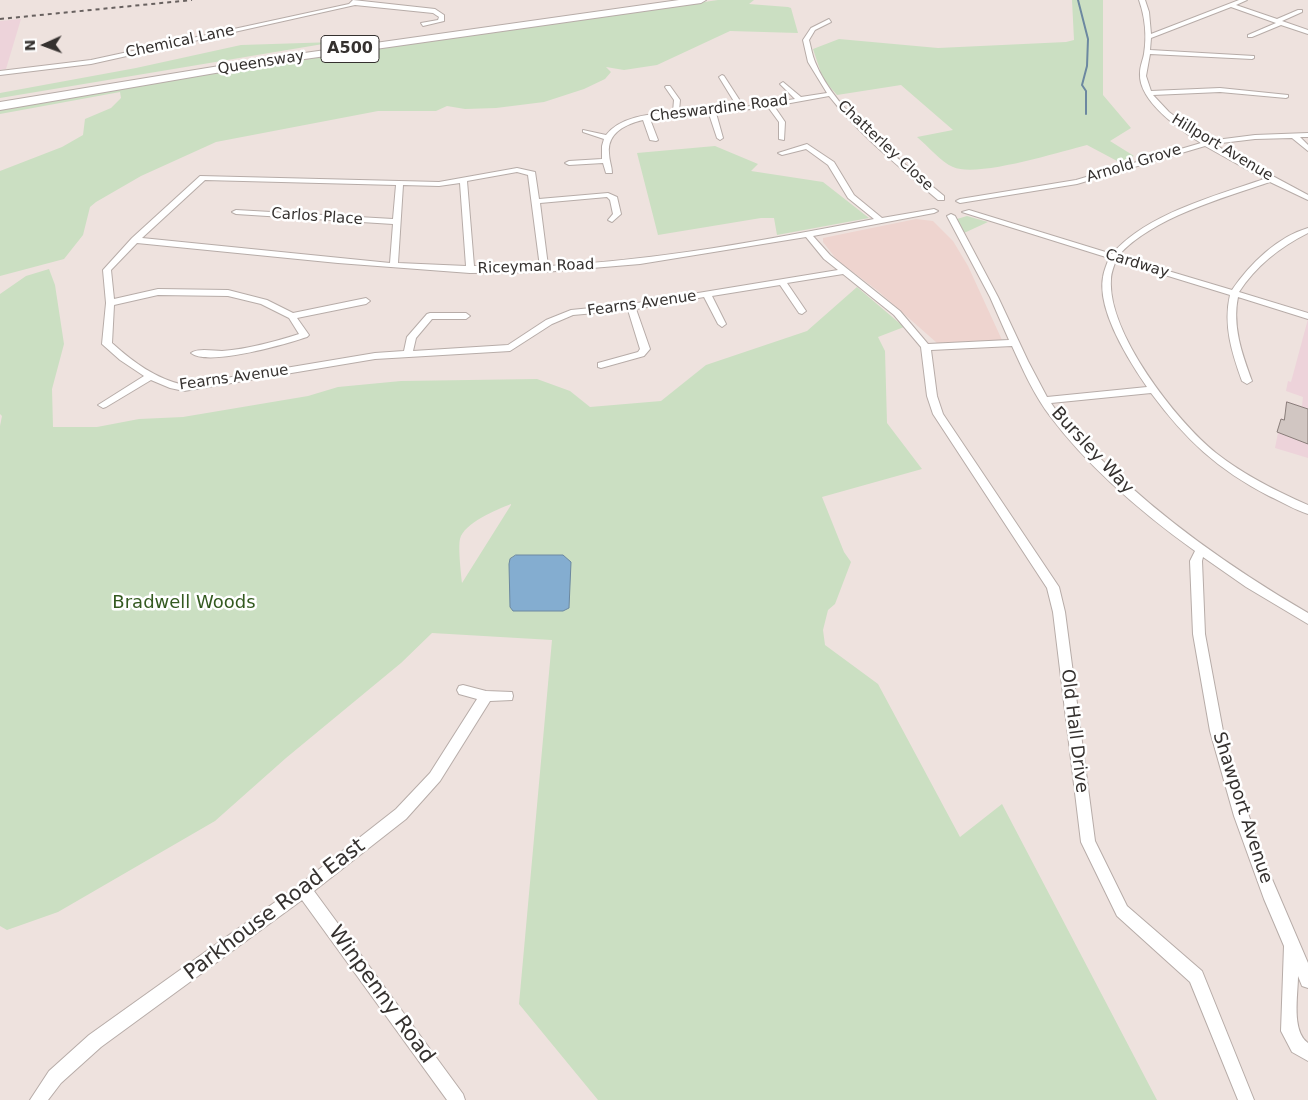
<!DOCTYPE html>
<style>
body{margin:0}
#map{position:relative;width:1308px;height:1100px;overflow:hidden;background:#eee2de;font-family:"DejaVu Sans",sans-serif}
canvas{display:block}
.north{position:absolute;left:20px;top:20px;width:50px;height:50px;-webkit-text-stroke:4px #fff;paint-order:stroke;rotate:268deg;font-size:14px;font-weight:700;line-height:20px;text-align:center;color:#35312f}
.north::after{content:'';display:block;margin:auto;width:18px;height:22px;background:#35312f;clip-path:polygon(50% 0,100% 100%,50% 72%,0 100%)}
</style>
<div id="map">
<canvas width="1308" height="1100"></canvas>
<div class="north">N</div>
</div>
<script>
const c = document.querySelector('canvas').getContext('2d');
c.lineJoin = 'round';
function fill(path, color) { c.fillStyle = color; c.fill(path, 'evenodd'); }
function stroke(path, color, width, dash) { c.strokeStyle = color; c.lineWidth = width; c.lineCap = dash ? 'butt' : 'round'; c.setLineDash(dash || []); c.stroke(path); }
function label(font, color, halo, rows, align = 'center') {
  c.font = font + ' "DejaVu Sans",sans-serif'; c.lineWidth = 5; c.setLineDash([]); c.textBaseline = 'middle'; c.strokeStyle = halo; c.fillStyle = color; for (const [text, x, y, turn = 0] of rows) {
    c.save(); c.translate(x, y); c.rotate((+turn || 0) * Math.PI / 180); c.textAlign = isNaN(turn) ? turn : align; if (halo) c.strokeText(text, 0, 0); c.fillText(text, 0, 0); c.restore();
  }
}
fill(new Path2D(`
 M21 19 6 69 0 70V21Z
 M1308 319V458L1275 448 1281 418 1289 422 1291 413 1285 411 1286 401 1302 406 1303 397 1286 391 1288 381 1291 382Z`), '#edd3da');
fill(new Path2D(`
 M916 219 933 221 953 241 968 266 1002 340 937 343 878 291 837 260 823 242V238Z`), '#eed4cf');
fill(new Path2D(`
 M718 0H754L749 4 788 7 791 8 798 33 730 31 657 65 624 70 606 67 611 72 605 79 584 89 544 102 496 108 465 109 447 106 436 111H378L216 142 141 176 96 202 90 207 83 235 64 259 0 276V171L62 147 83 135 85 119 111 108 121 98 120 92 0 114V110L242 68Z
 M1072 0H1103V95L1131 128 1110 141 1134 156 1119 162 1087 145C1059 152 977 178 953 167 941 162 928 146 917 137L953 130 901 85 837 95 823 79 813 49 839 39 938 48 1066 42 1074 40Z
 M335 42 0 98V93L136 68 241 45Z
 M715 146 758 164 751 171 823 182 869 218 777 235 774 218H761L658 235 637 153Z
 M967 216 988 222 964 233 957 219Z
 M49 269 55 285 64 344 52 389 53 427H97L139 419 183 417 308 396 338 387 401 381 537 379 570 391 590 407 661 401 706 365 807 331 857 287 904 327 878 337 885 351 887 423 922 469 822 497 844 552 851 562 835 604 828 610 823 630 825 645 878 684 960 837 1002 804 1157 1100H598L519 1004 552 640 432 633 401 663 286 758 215 821 58 912 7 930 0 926V426L2 416 0 414V294L26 276ZM511 504V505L462 583C461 573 458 548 460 539 464 523 496 510 511 504Z`), '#cbdfc2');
const water = new Path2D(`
 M516 555H563L571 562 569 608 563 611H513L510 607 509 564 510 559Z`);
fill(water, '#84add0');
stroke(water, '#6c88a0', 1);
stroke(new Path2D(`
 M1078 0 1088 39 1087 66 1082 85 1086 91V114`), '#6c88a0', 2);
const building = new Path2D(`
 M1287 402 1308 409V444L1277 432 1281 419 1284 420Z`);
fill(building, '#d1c6c2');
stroke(building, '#887d79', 1);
const minor = new Path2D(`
 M353 0 435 9 444 15V21L423 26 421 23 438 20 439 17 433 13 355 5 91 64 0 75V71L91 60 349 4Z
 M1139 0H1145L1149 12 1151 34 1239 0H1247L1236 5 1277 19 1298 10H1302V12L1282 21 1308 30V34L1281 25 1252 37H1248V35L1276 23 1231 7 1151 38 1150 50 1254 56V58L1252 59 1150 54 1146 76 1151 91 1220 88 1288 95V97L1286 98 1220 92 1153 95 1169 112 1208 141 1255 135 1308 133V137H1300L1308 145V151L1292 138 1255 139 1213 144 1308 195V200L1270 182C1223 198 1151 218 1118 256L1232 290C1250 264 1277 237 1308 228V233C1280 247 1256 266 1239 292L1308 313V319L1238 297C1232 326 1242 354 1252 381L1247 384 1242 381C1232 353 1223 325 1230 295L1116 260C1114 266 1111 273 1111 279 1107 332 1176 421 1216 453 1244 475 1276 491 1308 505V514C1295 510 1282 502 1269 496 1217 469 1186 440 1151 393L1051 403C1066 426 1087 446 1107 465 1167 523 1236 571 1308 613V624L1246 587 1203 557 1202 561 1205 634 1223 731 1235 774 1263 858 1308 963V988L1302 986 1298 976C1298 995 1291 1031 1308 1043V1061L1292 1052 1281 1031 1284 946 1264 899 1234 816 1210 731 1193 634 1190 561 1195 551C1142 513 1089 468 1050 416 1034 395 1023 370 1012 346L931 350 937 396 943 414 1059 587 1065 612 1095 841 1127 906 1202 971 1254 1100H1238L1190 982 1117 916 1081 842 1053 612 1047 588 933 414 927 396 921 347 894 315 843 274 787 283 806 311 802 314 799 313 780 285 712 296 726 324 722 327 718 324 704 297 636 309 650 349 644 356 601 368 598 367V363L638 352 640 349 628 310 573 315 552 324 510 351 375 359 184 391 170 388 151 380 106 407 103 408 98 405 144 376 120 360 102 344 106 303 103 270 132 238 200 176 439 182 517 168 535 172 539 199 608 193 617 197 621 214 612 222 608 220 613 214 610 200 607 197 540 203 548 266C659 260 767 240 874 219L848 198 828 165 806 149 782 155 778 153 807 144 834 162 854 195 882 218 934 209 938 211 934 213 813 236 830 255 900 311 928 344 1009 340 990 297 947 216 951 214 955 216 998 297 1028 361 1047 397 1147 387C1129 361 1097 310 1103 277 1104 270 1107 264 1109 258L962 212 969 210 1112 254C1146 214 1215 196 1264 179L1205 146 1077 184 960 203 956 201 960 199 1076 180 1201 143C1179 129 1138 101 1140 73 1140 66 1143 60 1144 54 1147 36 1145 17 1139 0ZM517 172 528 175 540 267 474 266 467 181ZM205 180 396 185 393 219 236 210 232 212 236 214 393 224 390 263 142 238ZM460 183 466 266 398 263 403 185 439 186ZM806 237 824 259 838 270 631 304 571 310 546 320 508 345 413 351 416 338 432 319H466L470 316 466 313H430L427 314 407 337 404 351 375 353 184 385C156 379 133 362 112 343L114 305 158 295 228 296 261 304 289 318 299 334C274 342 248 349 222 351 213 351 198 348 191 353 208 367 286 344 307 337L309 335 297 318 366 304 370 301 366 298 293 313 267 300 228 290 158 289 114 299 111 270 137 243 338 263 470 273 544 272 640 264Z
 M829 19 831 22 815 30 809 40C811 47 812 55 815 62 836 114 902 161 944 196V200H938C900 167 860 136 829 96L774 106 785 122 784 140 779 139V122L768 107 716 113 723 138 720 140 717 138 709 114 650 119 658 140 656 141 650 140 643 120C626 124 607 133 609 153 609 160 612 167 612 173H606L603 163 569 165 565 163 569 161 602 159V146L604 139 583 132V130L606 135C621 116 650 114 673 112L674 100 665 87 666 86H670L680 100 679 111 738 108 719 77 722 75 724 76 744 107 795 99 780 84 783 82 801 97 827 93 808 62 803 40 811 28Z
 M463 685 486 691 512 692 513 696 512 700 490 701 440 781 406 819 314 891 463 1094 465 1100H447L302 900 101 1047 61 1083 48 1100H30L49 1071 89 1035 299 885 396 809 430 773 477 699 459 694 457 690 459 686Z`);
const trunk = new Path2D(`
 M679 0H706L701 3 262 65 0 110V102L262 59Z`);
stroke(minor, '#b7aca8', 2);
stroke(trunk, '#b7aca8', 2);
fill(minor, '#fff');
fill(trunk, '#fff');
stroke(new Path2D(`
 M0 19 192 0`), '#68615f', 2, [4, 4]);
label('15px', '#35312f', '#fff', [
 ["Chemical Lane",180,42,-12],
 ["Queensway",261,63,-9],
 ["Cheswardine Road",719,109,-7],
 ["Chatterley Close",885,146,43],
 ["Hillport Avenue",1222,148,31],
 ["Arnold Grove",1134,164,-17],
 ["Carlos Place",317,217,4],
 ["Cardway",1137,264,17],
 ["Riceyman Road",536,267,-2],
 ["Fearns Avenue",642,304,-8],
 ["Fearns Avenue",234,378,-8]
]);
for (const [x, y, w] of [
 [350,49,58]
]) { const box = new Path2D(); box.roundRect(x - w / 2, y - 13.5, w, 27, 4); c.fillStyle = '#fff'; c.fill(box); stroke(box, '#35312f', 1); }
label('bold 16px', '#35312f', null, [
 ["A500",350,49]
]);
label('18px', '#35312f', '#fff', [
 ["Bursley Way",1092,451,47],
 ["Old Hall Drive",1074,731,83],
 ["Shawport Avenue",1242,808,72]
]);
label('18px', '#345a20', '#fff', [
 ["Bradwell Woods",184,603]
]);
label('21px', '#35312f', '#fff', [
 ["Parkhouse Road East",275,910,-37],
 ["Winpenny Road",381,995,54]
]);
</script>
